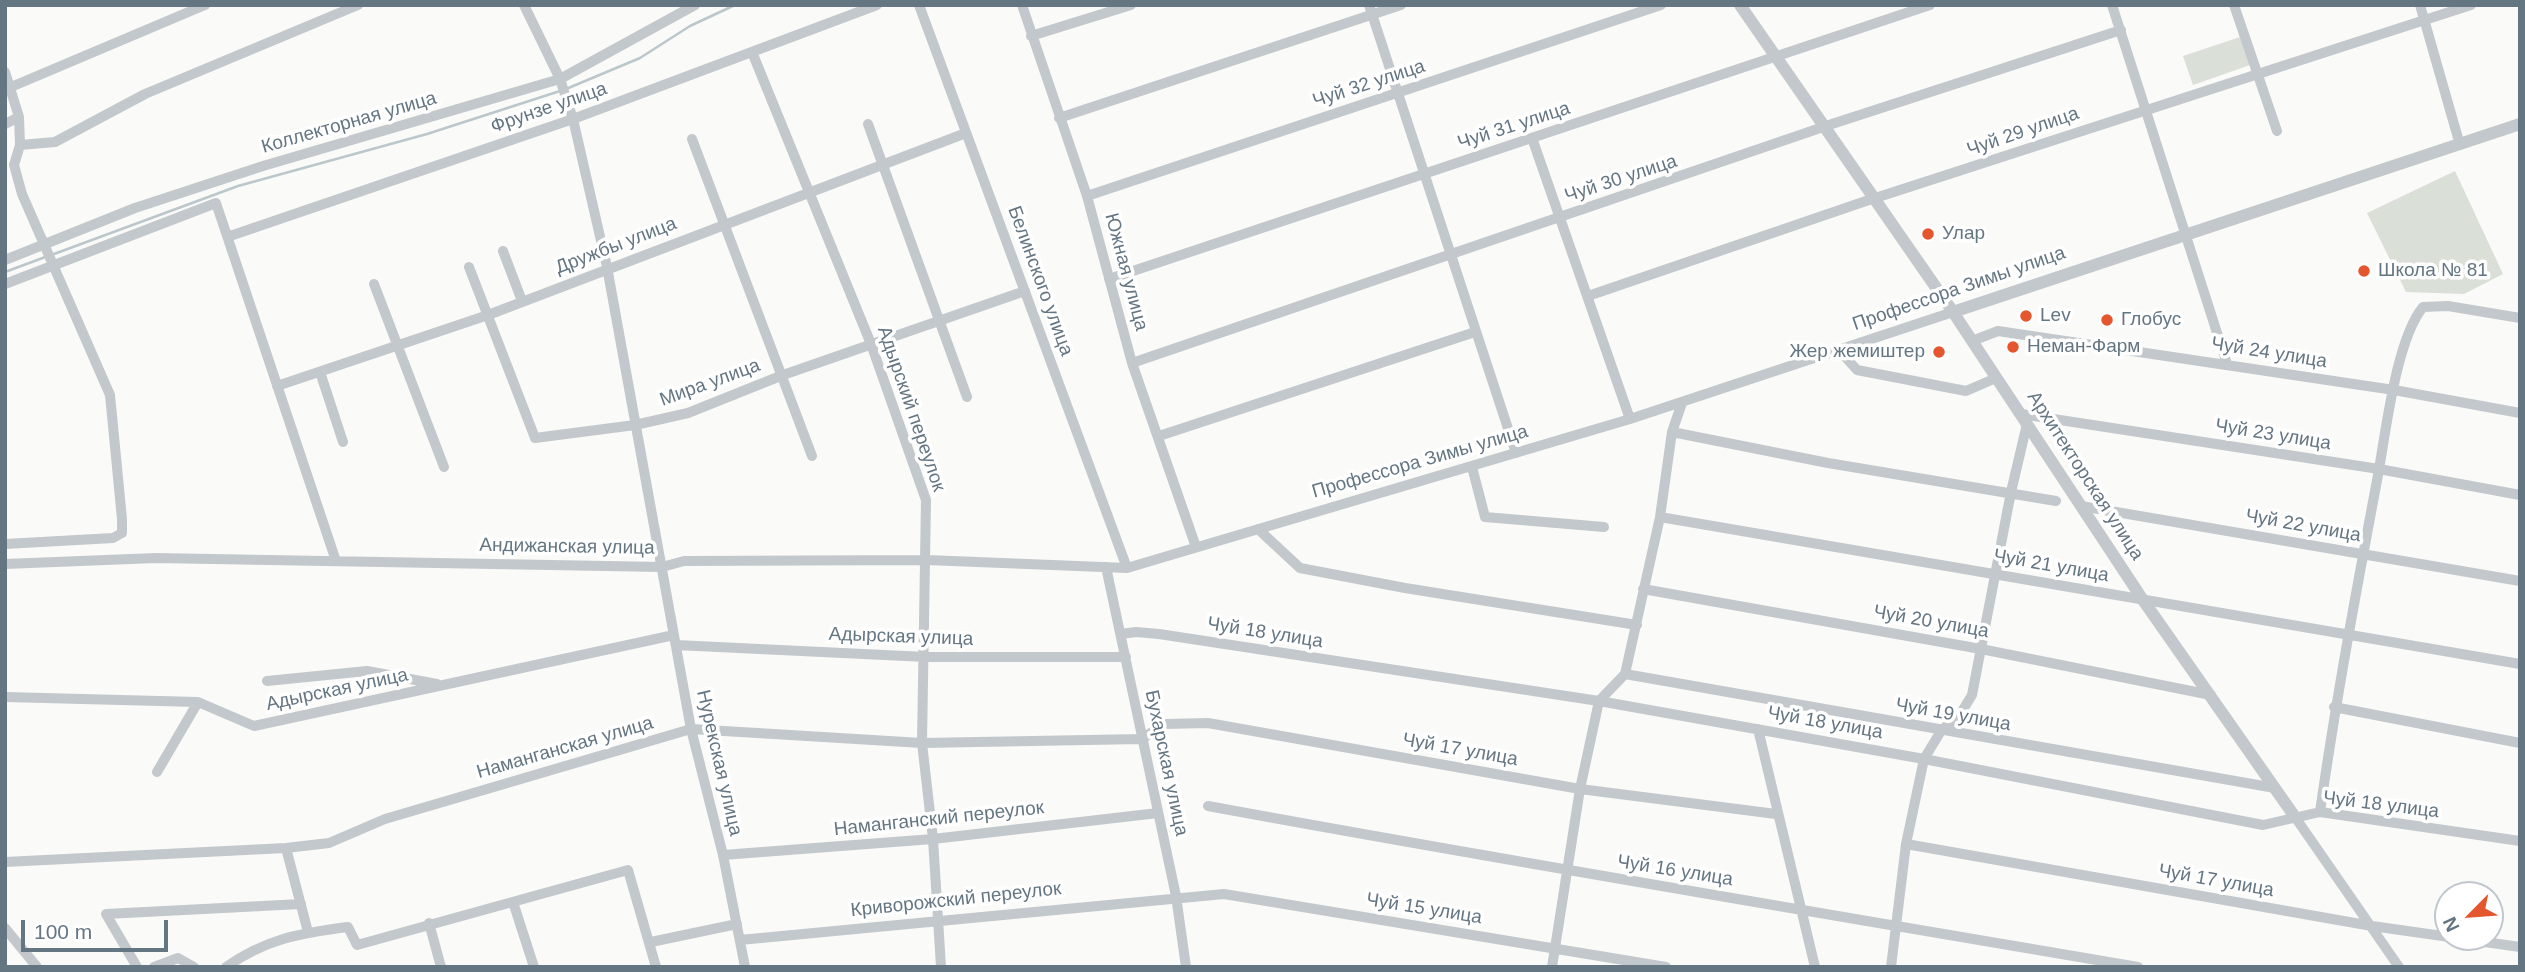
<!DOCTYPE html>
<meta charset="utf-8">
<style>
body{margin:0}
#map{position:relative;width:2525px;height:972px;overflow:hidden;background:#fafaf8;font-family:Helvetica,sans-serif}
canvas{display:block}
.frame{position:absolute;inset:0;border:7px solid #657683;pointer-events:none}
.north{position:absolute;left:2434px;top:881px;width:70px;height:70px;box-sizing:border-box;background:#fff;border:2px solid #c1c8cd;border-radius:50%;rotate:245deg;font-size:19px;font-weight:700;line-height:28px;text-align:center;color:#657683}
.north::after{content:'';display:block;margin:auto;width:24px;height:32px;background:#e4572e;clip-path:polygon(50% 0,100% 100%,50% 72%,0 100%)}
.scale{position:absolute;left:21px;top:920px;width:147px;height:32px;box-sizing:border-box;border:4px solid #657683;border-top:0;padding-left:9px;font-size:21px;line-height:24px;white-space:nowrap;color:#657683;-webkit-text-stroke:5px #fff;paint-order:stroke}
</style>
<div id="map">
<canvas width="2525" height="972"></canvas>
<div class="frame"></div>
<div class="north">N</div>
<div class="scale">100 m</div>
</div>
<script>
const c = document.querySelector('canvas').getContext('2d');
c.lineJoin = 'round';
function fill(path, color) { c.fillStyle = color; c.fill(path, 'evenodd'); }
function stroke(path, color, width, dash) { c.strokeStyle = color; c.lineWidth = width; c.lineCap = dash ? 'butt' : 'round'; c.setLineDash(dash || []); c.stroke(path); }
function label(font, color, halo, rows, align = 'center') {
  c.font = font + ' Helvetica,sans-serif'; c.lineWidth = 7; c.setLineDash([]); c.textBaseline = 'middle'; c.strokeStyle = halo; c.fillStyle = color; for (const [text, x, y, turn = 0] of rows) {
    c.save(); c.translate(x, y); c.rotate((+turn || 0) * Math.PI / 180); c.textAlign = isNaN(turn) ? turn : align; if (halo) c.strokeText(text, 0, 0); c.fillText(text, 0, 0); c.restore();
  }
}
fill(new Path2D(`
 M2240 37 2250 65 2193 85 2183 56Z
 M2455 171 2503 274 2464 294 2406 292 2367 213Z`), '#dadfd7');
stroke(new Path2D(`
 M566 89 640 58 690 26 735 5
 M54 254 238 186 427 134 560 91
 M5 272 48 256`), '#bbc7cb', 2.5);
stroke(new Path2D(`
 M524 5 560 79 573 119 607 267 691 729 723 855 745 967
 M919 5 1127 568
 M1022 5 1087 196 1132 363 1196 547
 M1369 5 1516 453
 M2112 5 2227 364
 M2234 5 2277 131
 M2420 5 2460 145
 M1031 36 1131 5
 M752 52 871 344 926 500 922 743 933 839 941 967
 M5 72 19 117 20 145 14 165 22 194 110 395 122 519V533L113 538 5 544
 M11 87 205 5
 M1059 118 1401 5
 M5 124 19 117
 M868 124 967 397
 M1532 138 1630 419
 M692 139 812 456
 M20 145 55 142 145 94 358 5
 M1087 196 1661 5
 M230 236 573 119 877 5
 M503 251 522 301
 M5 260 135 208 263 166 560 79 695 5
 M469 267 535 438 635 425 688 413 783 375 1025 291
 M1109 279 1930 5
 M5 284 216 203 336 561
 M374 284 444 467
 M1588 296 1866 201 2471 5
 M1972 341 1998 331 2394 390 2520 413
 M1839 350 1857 370 1966 391 1996 378
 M1132 363 1832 124 2121 30
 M320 372 343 442
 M277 386 488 315 966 133
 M2021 414 2379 469 2520 495
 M1672 432 1828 463 2056 501
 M1159 436 1475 332
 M1472 467 1485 517 1604 527
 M2081 506 2520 581
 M1660 517 2520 664
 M1258 529 1300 568 1405 588 1637 625
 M5 564 156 558 662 567 684 561 927 560 1127 568 1630 419 1953 312
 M1106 567 1176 896 1186 967
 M1643 589 1981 649 2211 695
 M1121 634 1136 632 1159 634 1599 701 1924 759 2263 825 2320 812 2520 841
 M676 645 926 657H1126
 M1625 674 2275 788
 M267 681 367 671 437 684
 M5 697 198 702 254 726 674 635
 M2334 707 2520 743
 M1758 729 1815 967
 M157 772 198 702
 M1208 806C1517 863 1828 914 2138 967
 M2320 812C2336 699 2357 587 2378 475 2386 431 2396 340 2423 307L2448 306 2520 318
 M2295 817 2399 967
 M1906 844 2372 926 2520 947
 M286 848 308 932
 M723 855 933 839 1158 813
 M5 862 286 848 329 843 385 819 691 729 922 743 1142 739 1164 724 1208 723 1580 789 1776 814
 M513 902 534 967
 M429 923 441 967
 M5 928 37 967
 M740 940 1224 894 1666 967
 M651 942 737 924
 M137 967 106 914 301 904
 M154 967 178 958 194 967
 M226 967C266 939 300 933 348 927L357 945 628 870 656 967
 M1552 967 1580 789 1599 701 1625 674 1660 517 1672 432 1682 403
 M1891 967 1906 844 1924 759 1941 731 1961 713 1972 695 2011 492 2027 424`), '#c3c8cc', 10);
stroke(new Path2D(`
 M1740 5 1953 312 2143 600 2295 817
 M1953 312 2520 124`), '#c3c8cc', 12);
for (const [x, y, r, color] of [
 [1928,234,7,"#e4572e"],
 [2364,271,7,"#e4572e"],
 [2026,316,7,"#e4572e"],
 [2107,320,7,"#e4572e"],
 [2013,347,7,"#e4572e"],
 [1939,352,7,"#e4572e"]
]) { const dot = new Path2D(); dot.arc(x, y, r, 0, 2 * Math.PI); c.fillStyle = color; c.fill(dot); stroke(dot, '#fff', 2.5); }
label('19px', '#657683', '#fff', [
 ["Чуй 32 улица",1369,84,-18],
 ["Фрунзе улица",549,108,-19],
 ["Коллекторная улица",349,123,-16],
 ["Чуй 31 улица",1514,126,-18],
 ["Чуй 29 улица",2023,132,-19],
 ["Чуй 30 улица",1621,179,-18],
 ["Дружбы улица",616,246,-21],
 ["Южная улица",1126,272,75],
 ["Белинского улица",1040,281,70],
 ["Профессора Зимы улица",1959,289,-19],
 ["Чуй 24 улица",2269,353,9],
 ["Мира улица",710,383,-20],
 ["Адырский переулок",911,409,71],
 ["Чуй 23 улица",2273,435,9],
 ["Профессора Зимы улица",1420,462,-16],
 ["Архитекторская улица",2085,476,57],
 ["Чуй 22 улица",2303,526,10],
 ["Андижанская улица",567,547,1],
 ["Чуй 21 улица",2051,566,10],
 ["Чуй 20 улица",1931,622,10],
 ["Чуй 18 улица",1265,633,9],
 ["Адырская улица",901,637,2],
 ["Адырская улица",337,690,-12],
 ["Чуй 19 улица",1953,715,10],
 ["Чуй 18 улица",1825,723,10],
 ["Наманганская улица",565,748,-16],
 ["Чуй 17 улица",1460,750,10],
 ["Нурекская улица",719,763,77],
 ["Бухарская улица",1166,763,78],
 ["Чуй 18 улица",2381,805,7],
 ["Наманганский переулок",939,819,-6],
 ["Чуй 16 улица",1675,871,9],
 ["Чуй 17 улица",2216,881,10],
 ["Криворожский переулок",956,900,-6],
 ["Чуй 15 улица",1424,909,9]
]);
label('19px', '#657683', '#fff', [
 ["Улар",1942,234],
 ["Школа № 81",2378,271],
 ["Lev",2040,316],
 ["Глобус",2121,320],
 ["Неман-Фарм",2027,347],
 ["Жер жемиштер",1925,352,"right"]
], 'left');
</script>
